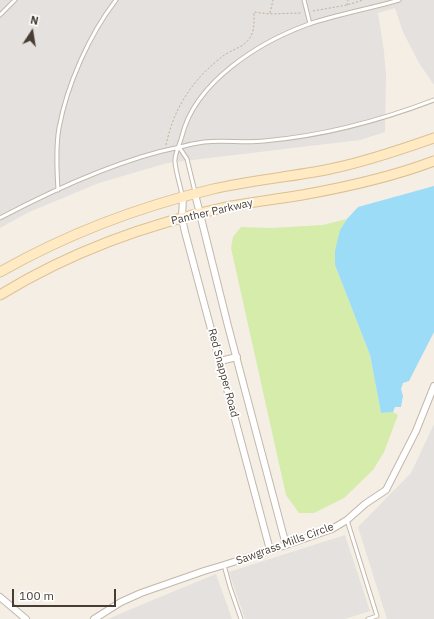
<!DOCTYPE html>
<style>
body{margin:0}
#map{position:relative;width:434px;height:619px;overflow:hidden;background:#f4eee5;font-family:"IBM Plex Sans",sans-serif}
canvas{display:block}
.north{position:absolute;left:12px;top:12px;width:40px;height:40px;-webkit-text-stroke:3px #fff;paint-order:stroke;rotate:12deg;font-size:11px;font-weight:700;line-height:16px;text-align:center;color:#473d34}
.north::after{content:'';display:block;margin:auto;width:14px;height:18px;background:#473d34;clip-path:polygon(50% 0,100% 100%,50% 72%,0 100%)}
.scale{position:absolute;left:12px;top:589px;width:104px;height:18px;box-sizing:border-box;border:2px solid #473d34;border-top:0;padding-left:5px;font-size:12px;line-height:14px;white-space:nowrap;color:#473d34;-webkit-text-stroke:3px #fff;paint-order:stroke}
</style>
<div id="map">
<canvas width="434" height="619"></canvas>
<div class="north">N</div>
<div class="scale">100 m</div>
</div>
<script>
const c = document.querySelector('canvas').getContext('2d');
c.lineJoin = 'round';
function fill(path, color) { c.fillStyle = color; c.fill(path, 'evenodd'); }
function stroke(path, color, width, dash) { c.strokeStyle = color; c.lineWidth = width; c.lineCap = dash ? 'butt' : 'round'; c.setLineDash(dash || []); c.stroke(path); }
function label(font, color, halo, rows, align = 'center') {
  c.font = font + ' "IBM Plex Sans",sans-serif'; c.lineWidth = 3.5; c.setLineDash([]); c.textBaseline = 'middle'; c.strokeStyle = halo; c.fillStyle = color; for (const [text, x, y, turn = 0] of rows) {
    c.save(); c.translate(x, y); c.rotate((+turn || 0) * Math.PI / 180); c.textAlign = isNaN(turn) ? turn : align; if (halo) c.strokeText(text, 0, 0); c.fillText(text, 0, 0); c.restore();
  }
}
fill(new Path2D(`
 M347 219 340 230 335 265 370 355 381 413 393 412 398 415 384 452 373 470 344 498 314 513H299L286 495 231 248 233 237 241 227 271 228 323 225Z`), '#d6ecaa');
fill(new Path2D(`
 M0 0H434V85L419 63 403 32 395 8 378 13 384 51 386 75 385 132 360 140 167 163 99 183 29 212 0 228Z
 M434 424V619H387L358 527 411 473Z
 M345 535 370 611 345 619H245L229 572Z
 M216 574 232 619H108L148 602Z`), '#e4e1de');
fill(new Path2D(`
 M434 186V332L409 381 403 383 401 389 403 396 401 407H395L393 412 381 413 370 355 335 265V251L340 230 347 219 358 207Z`), '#9cdcf7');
const lane = new Path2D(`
 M304 0 310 24
 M0 15 15 0
 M179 147 187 159 195 192
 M58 190C57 174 56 144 59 128 67 85 89 35 116 0
 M182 195C180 184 176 173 175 162 174 155 180 144 182 136 195 82 259 42 309 24 338 14 369 9 399 0
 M0 218C55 189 119 159 180 147 187 145 196 143 204 142 224 140 244 143 264 141 323 136 379 121 434 100
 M347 520 377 616 368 619
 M224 565 230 587 241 619`);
const street = new Path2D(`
 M195 194 228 326 286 545
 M183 197 182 218 185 232 270 550
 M220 361 237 357
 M0 597 26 619
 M94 619 121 602 141 593 204 571 224 565 286 545 332 529 347 520 365 504 386 490 416 431 434 386`);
const secondary = new Path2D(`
 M0 272C67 234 138 207 213 189 252 180 291 177 330 169 365 162 400 150 434 138
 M0 295C70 252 150 223 231 206 254 202 278 199 302 195 347 187 392 177 434 161`);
stroke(lane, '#c3b7aa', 5);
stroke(street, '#c3b7aa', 8);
stroke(secondary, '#dcc092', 11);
stroke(new Path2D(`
 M347 5 348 0
 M313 11 347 5 363 0
 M270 13 273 0
 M166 145C174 107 193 79 223 56 231 50 244 47 249 39 255 31 254 22 254 12L270 14 301 13`), '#c3ae97', 1, [2, 2]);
stroke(lane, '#fff', 3);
stroke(street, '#fff', 6);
stroke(secondary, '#ffeac4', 9);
label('11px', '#473d34', '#fff', [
 ["Panther Parkway",212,212,-13],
 ["Red Snapper Road",223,373,75],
 ["Sawgrass Mills Circle",285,544,-20]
]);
</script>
